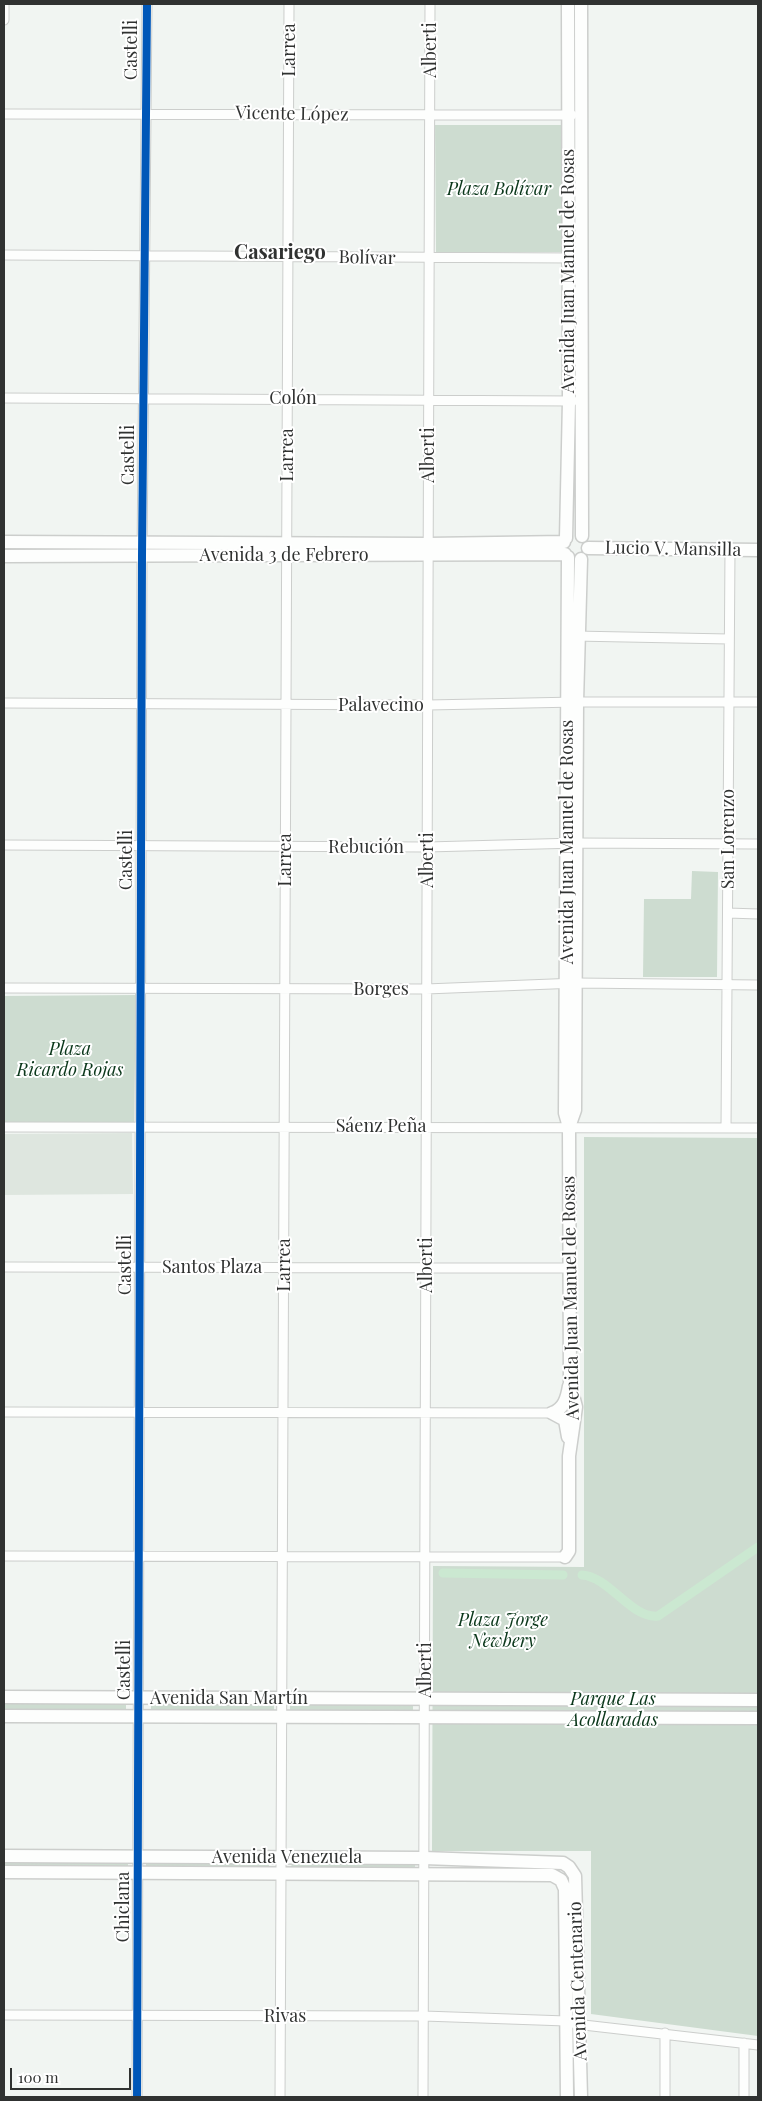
<!DOCTYPE html>
<meta charset="utf-8">
<style>
body{margin:0}
#map{position:relative;width:762px;height:2101px;overflow:hidden;background:#f1f5f2;font-family:"Playfair Display",serif}
canvas{display:block}
.frame{position:absolute;inset:0;border:5px solid #303231;pointer-events:none}
.scale{position:absolute;left:10px;top:2068px;width:121px;height:22px;box-sizing:border-box;border:2px solid #303231;border-top:0;padding-left:6px;font-size:15px;line-height:18px;white-space:nowrap;color:#303231;-webkit-text-stroke:4px #fff;paint-order:stroke}
</style>
<div id="map">
<canvas width="762" height="2101"></canvas>
<div class="frame"></div>
<div class="scale">100 m</div>
</div>
<script>
const c = document.querySelector('canvas').getContext('2d');
c.lineJoin = 'round';
function fill(path, color) { c.fillStyle = color; c.fill(path, 'evenodd'); }
function stroke(path, color, width, dash) { c.strokeStyle = color; c.lineWidth = width; c.lineCap = dash ? 'butt' : 'round'; c.setLineDash(dash || []); c.stroke(path); }
function label(font, color, halo, rows, align = 'center') {
  c.font = font + ' "Playfair Display",serif'; c.lineWidth = 4; c.setLineDash([]); c.textBaseline = 'middle'; c.strokeStyle = halo; c.fillStyle = color; for (const [text, x, y, turn = 0] of rows) {
    c.save(); c.translate(x, y); c.rotate((+turn || 0) * Math.PI / 180); c.textAlign = isNaN(turn) ? turn : align; if (halo) c.strokeText(text, 0, 0); c.fillText(text, 0, 0); c.restore();
  }
}
fill(new Path2D(`
 M132 1133 133 1194 5 1195 4 1134Z`), '#dee6df');
fill(new Path2D(`
 M435 125H563V252H436Z
 M692 871 718 872 717 977H643L644 899H691Z
 M136 995 134 1123H5V996Z
 M584 1137 758 1138V2036L591 2014V1851H432L433 1566 584 1567Z
 M126 1703V1711H4V1704Z
 M274 1703V1711H151V1704Z
 M290 1703H413V1711H290Z
 M128 1860V1868H5V1861Z
 M146 1861H269V1869H146Z
 M415 1861V1869H291L292 1862Z`), '#cddcd0');
stroke(new Path2D(`
 M443 1573 563 1575
 M582 1575C610 1577 631 1619 658 1616L758 1547`), '#cbe8d1', 9);
const street = new Path2D(`
 M4 20V4
 M4 114 572 115
 M4 255 573 258
 M4 398 573 401
 M574 636 729 639
 M4 703 428 705 577 702H758
 M4 845 427 847 577 843 758 844
 M728 913 758 914
 M4 988 426 989 577 983 758 985
 M4 1127 758 1128
 M726 1128 730 550
 M4 1267 569 1268
 M4 1412 552 1413
 M4 1556 565 1557
 M4 2015 424 2016 566 2021
 M575 2024 758 2045
 M137 2097 142 555 147 4
 M280 2097 289 4
 M423 2097 430 4
 M665 2097V2033
 M744 2097V2043`);
const secondary = new Path2D(`
 M581 4 582 536
 M566 538 569 401 568 4
 M4 542 428 544 564 542
 M588 548 758 550
 M4 556 565 554
 M569 1127 575 1110 577 702 581 559
 M552 1413 565 1420 568 1437
 M552 1413C564 1409 567 1398 569 1386
 M565 1557 569 1551V1456L576 1407 570 1384 569 1127 565 1113 568 557
 M4 1697 758 1700
 M4 1716 758 1718
 M4 1856 424 1858 563 1863 569 1867 575 1876 581 2097
 M4 1872 552 1875 561 1880
 M561 1880 565 1889 567 2097`);
stroke(street, '#cccecc', 11);
stroke(secondary, '#cccecc', 15);
stroke(street, '#fdfefd', 9);
stroke(secondary, '#fdfefd', 12);
stroke(new Path2D(`
 M137 2097 142 555 147 4`), '#0057b8', 8);
label('18px', '#303231', '#fff', [
 ["Castelli",131,50,-90],
 ["Larrea",289,50,-90],
 ["Alberti",430,50,-90],
 ["Vicente López",292,114,1],
 ["Bolívar",367,258,1],
 ["Avenida Juan Manuel de Rosas",568,271,-90],
 ["Colón",293,398],
 ["Castelli",128,455,-90],
 ["Larrea",287,455,-90],
 ["Alberti",428,455,-90],
 ["Lucio V. Mansilla",673,549,1],
 ["Avenida 3 de Febrero",284,555],
 ["Palavecino",381,705],
 ["San Lorenzo",728,839,-90],
 ["Avenida Juan Manuel de Rosas",567,842,-90],
 ["Rebución",366,847],
 ["Castelli",126,860,-90],
 ["Larrea",285,860,-90],
 ["Alberti",427,860,-90],
 ["Borges",381,989],
 ["Sáenz Peña",381,1126],
 ["Castelli",125,1265,-90],
 ["Larrea",284,1265,-90],
 ["Alberti",426,1265,-90],
 ["Santos Plaza",212,1267],
 ["Avenida Juan Manuel de Rosas",571,1298,-91],
 ["Castelli",124,1670,-90],
 ["Alberti",425,1670,-90],
 ["Avenida San Martín",229,1698],
 ["Avenida Venezuela",287,1857],
 ["Chiclana",123,1907,-90],
 ["Avenida Centenario",578,1981,-92],
 ["Rivas",285,2016]
]);
label('italic 18px', '#0a371a', '#fff', [
 ["Plaza Bolívar",499,189],
 ["Plaza",70,1049],
 ["Ricardo Rojas",70,1070],
 ["Plaza Jorge",503,1620],
 ["Newbery",503,1641],
 ["Parque Las",613,1699],
 ["Acollaradas",613,1720]
]);
label('bold 20px', '#303231', '#fff', [
 ["Casariego",280,253]
]);
</script>
